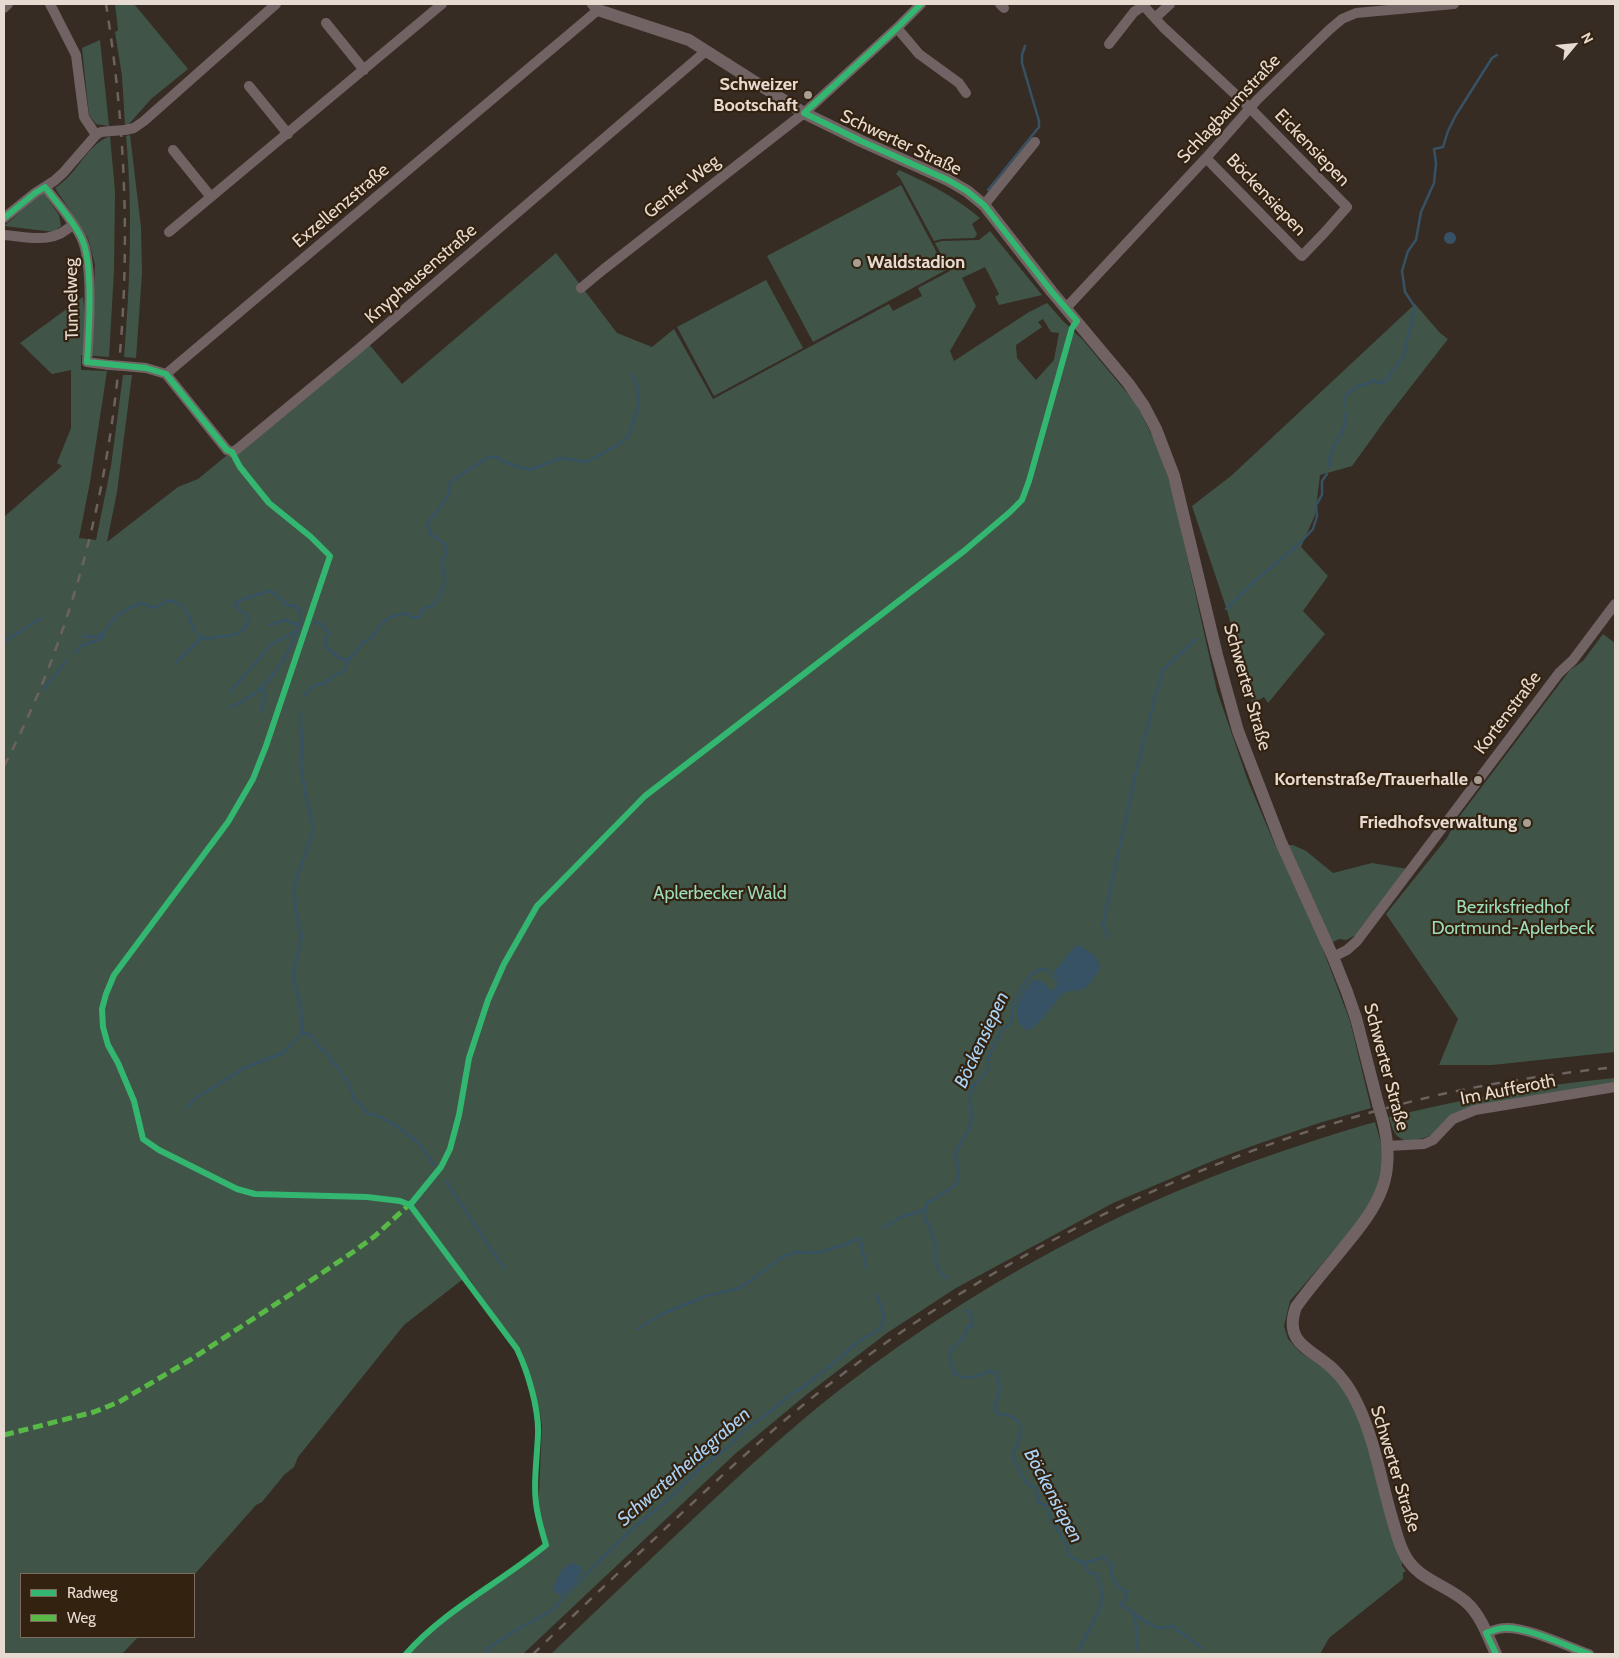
<!DOCTYPE html>
<meta charset="utf-8">
<style>
body{margin:0}
#map{position:relative;width:1619px;height:1658px;overflow:hidden;background:#362c23;font-family:Cabin,sans-serif}
canvas{display:block}
.frame{position:absolute;inset:0;border:5px solid #e7dbd1;pointer-events:none}
.legend{position:absolute;left:20px;top:1573px;width:175px;height:65px;box-sizing:border-box;background:#342211;border:1px solid #7c6c5e;margin:0;padding:6px 9px;list-style:none;font-size:15px;color:#e7dbd1}
.legend li{display:flex;align-items:center;gap:10px;height:25px}
.legend b{width:25px;border:1px solid #7c6c5e}
.north{position:absolute;left:1549px;top:20px;width:50px;height:50px;-webkit-text-stroke:4px #342211;paint-order:stroke;rotate:62deg;font-size:14px;font-weight:700;line-height:20px;text-align:center;color:#e7dbd1}
.north::after{content:'';display:block;margin:auto;width:18px;height:22px;background:#e7dbd1;clip-path:polygon(50% 0,100% 100%,50% 72%,0 100%)}
</style>
<div id="map">
<canvas width="1619" height="1658"></canvas>
<div class="frame"></div>
<ul class="legend">
<li><b style="height:6px;background:#33b770"></b>Radweg</li>
<li><b style="height:6px;background:#58b947"></b>Weg</li>
</ul>
<div class="north">N</div>
</div>
<script>
const c = document.querySelector('canvas').getContext('2d');
c.lineJoin = 'round';
function fill(path, color) { c.fillStyle = color; c.fill(path, 'evenodd'); }
function stroke(path, color, width, dash) { c.strokeStyle = color; c.lineWidth = width; c.lineCap = dash ? 'butt' : 'round'; c.setLineDash(dash || []); c.stroke(path); }
function label(font, color, halo, rows, align = 'center') {
  c.font = font + ' Cabin,sans-serif'; c.lineWidth = 4.5; c.setLineDash([]); c.textBaseline = 'middle'; c.strokeStyle = halo; c.fillStyle = color; for (const [text, x, y, turn = 0] of rows) {
    c.save(); c.translate(x, y); c.rotate((+turn || 0) * Math.PI / 180); c.textAlign = isNaN(turn) ? turn : align; if (halo) c.strokeText(text, 0, 0); c.fillText(text, 0, 0); c.restore();
  }
}
fill(new Path2D(`
 M115 4H134L188 69 151 99 129 124 125 125 122 76 115 32 118 30Z
 M100 40 109 126 96 124 89 115 82 48Z
 M130 135 141 227 142 273 136 358 124 357C130 284 133 209 126 136Z
 M110 136 115 191 114 271 109 357 81 355V370L107 371 90 482 79 538 96 540 111 466 123 375H132L117 492 107 542 178 487 198 479 226 456 235 455 368 343 402 384 556 253 617 333 652 347 674 329 713 399 889 304 893 311 922 296 918 288 950 271 935 243 942 241 979 240 990 231 1042 295 999 305 995 297 999 294 985 267 962 278 976 306 950 351 954 361 1029 312 1047 303 1064 322 1083 340 1137 405 1157 446 1172 489 1217 691 1248 781 1275 845H1293L1306 851 1333 873 1372 863 1408 869 1356 935 1346 940 1339 939 1322 947 1350 1021 1371 1108 1319 1123 1252 1146 1217 1159 1113 1203 956 1288 887 1333 806 1395 735 1454 523 1654H409C446 1608 501 1587 545 1548L544 1537 538 1515 542 1426 540 1412 522 1352 467 1276 404 1325 298 1457 294 1467 284 1475 262 1502 256 1505 194 1575 21 1574V1637H138L122 1654H4V517L62 466 57 463 71 428V370L52 374 20 343 83 297 85 313 93 311 95 265 88 238 55 188C60 184 66 180 70 175 82 162 92 143 110 136ZM1043 319 1051 332 1059 333 1054 360 1036 380 1017 358 1016 345 1042 327 1038 322Z
 M899 170C928 183 955 197 980 218L972 224 977 234 976 236 974 238 942 239 934 241 900 178 896 174Z
 M901 185 946 270 813 342 767 256Z
 M43 192 59 215 61 226 54 232 4 226Z
 M766 280 803 348 714 396 677 327Z
 M1415 304 1440 333 1448 339 1388 416 1352 466 1320 475 1315 515 1301 547 1328 576 1303 611 1325 634 1268 703 1264 697 1252 704 1227 610 1192 506 1231 476Z
 M1603 634 1615 643V1052L1492 1065H1439L1458 1019 1386 914 1447 838 1456 821 1570 670 1583 661Z
 M1615 1078V1085L1463 1110 1432 1135 1417 1140 1405 1141 1397 1136 1393 1130 1389 1117C1464 1099 1538 1085 1615 1078Z
 M1375 1122 1382 1147V1164L1375 1195 1353 1228 1290 1301 1284 1326 1288 1339 1300 1352 1338 1378 1358 1414 1402 1561V1566L1406 1571 1403 1573V1579L1329 1638 1320 1654H551C598 1609 645 1564 692 1520 741 1474 789 1429 842 1388 920 1328 1003 1275 1091 1231 1182 1185 1278 1150 1375 1122Z`), '#405548');
fill(new Path2D(`
 M1444 238a6 6 0 1 1 12 0a6 6 0 1 1-12 0Z
 M1079 945 1095 956 1101 967 1089 985 1081 990 1070 991 1062 994 1043 1018 1031 1030 1024 1029C1009 1012 1020 995 1033 980H1041L1052 991C1060 984 1059 981 1054 971 1064 964 1068 949 1079 945Z
 M574 1563 582 1567C583 1577 568 1591 560 1596L555 1592 553 1587C559 1576 561 1566 574 1563Z`), '#375165');
stroke(new Path2D(`
 M988 190 1039 127V121L1022 63V55L1025 46
 M1345 406 1344 401 1348 392H1351L1357 386 1367 384 1372 380 1379 383 1385 381 1389 377 1390 373 1403 358 1415 307 1405 292 1402 271 1408 251 1416 240 1421 212 1434 183 1436 163 1434 149 1443 147 1448 131 1456 115 1492 58 1497 55
 M1329 466C1329 443 1348 436 1345 412
 M1226 609 1257 579 1299 544 1313 529 1317 516 1316 505 1322 495V481L1327 474
 M315 622 323 625 329 633 325 640 326 647 339 658 348 660
 M269 625 285 620 298 625
 M83 636C107 640 105 626 118 615 125 610 133 607 140 603L155 608 169 600C197 607 185 633 205 638 211 640 218 636 224 636 237 636 243 632 249 622L247 614 239 610 235 605 237 602 267 591 275 593 287 605 295 606 301 611C300 615 300 618 300 622 299 628 296 636 293 641 280 671 262 694 231 707
 M4 642 41 618
 M74 653 81 646 103 638 104 633
 M348 660 356 652 363 642C378 637 375 628 386 620 391 616 400 615 406 613L413 618 419 617 423 609 433 605 440 597 445 579 442 561 447 552 443 542 431 535 427 524 447 497 450 490V482L489 457H496L504 462 529 470 561 458 587 462 619 444 628 437 639 405 637 385 632 374
 M177 662 202 637
 M44 689 66 661
 M230 692 271 645 296 631
 M305 695C310 689 315 682 323 684 328 682 330 679 334 676 344 670 346 673 348 660
 M262 711 265 696 263 688
 M1109 938 1103 924 1136 772 1159 683 1163 670 1196 639
 M303 1033 311 1035 319 1047 327 1053 332 1062 338 1067 342 1076 348 1081 355 1101 360 1104 368 1114C382 1113 414 1137 423 1149 427 1154 430 1160 434 1165
 M186 1108 196 1098 244 1068 283 1053 302 1033 301 1010 293 973 302 936 296 913 294 885 312 836 313 827 306 797 301 767 302 743 300 712
 M446 1181 504 1268
 M882 1228 901 1217 918 1212 925 1208
 M946 1278 940 1273 936 1261V1249L931 1228 925 1219V1208L927 1203 956 1185 959 1172 955 1153 969 1129 972 1119 970 1095 974 1085 988 1070 989 1056 998 1038 1003 1029 1010 1024C1012 1017 1012 1010 1014 1004 1018 994 1033 962 1048 971 1052 973 1054 977 1056 980H1059
 M966 1311 970 1312 973 1324 971 1327 968 1328
 M969 1324 963 1338 950 1351 951 1364 955 1374C967 1380 976 1378 988 1371L996 1373C998 1378 1000 1385 1000 1390 999 1400 991 1404 997 1413 1002 1415 1009 1415 1013 1417 1028 1425 1018 1444 1012 1454 1017 1465 1023 1485 1036 1488L1038 1502 1047 1506 1052 1521 1067 1545 1068 1555C1084 1565 1086 1564 1103 1557L1112 1565 1111 1576 1119 1587 1127 1592 1125 1599 1121 1605C1130 1610 1153 1628 1159 1628 1163 1629 1168 1626 1172 1626L1202 1648
 M637 1329 662 1314 694 1301 706 1296 740 1288 784 1256 796 1252 816 1253 844 1245 860 1238 866 1268
 M1135 1613 1137 1650
 M1078 1651 1098 1613 1103 1594 1097 1574 1089 1573 1083 1563
 M484 1654 490 1647 511 1633 551 1611 596 1564 631 1530 669 1499 698 1470 728 1447 746 1428 762 1418 790 1395 803 1387 841 1357 856 1343 881 1328 883 1322 884 1315 876 1294`), '#375165', 2.5);
stroke(new Path2D(`
 M50 4 76 55 84 117 96 135
 M1000 4 1004 8
 M1142 4 1163 27 1250 108 1347 207 1325 232 1302 256 1206 158
 M4 8 8 4
 M1155 18 1170 4
 M326 23 364 70
 M897 28 919 54 959 83 966 93
 M1109 44 1134 12 1143 6
 M249 86 288 134
 M125 130 134 128 144 121 276 4
 M173 150 211 197
 M45 187C57 203 72 219 81 237 94 262 89 332 87 362L109 365
 M984 205 1035 142
 M4 218 35 193 54 181 63 173 96 135 101 132 111 131
 M169 232 442 4
 M4 235C30 237 53 245 73 224
 M581 288 604 269 804 113 897 28 921 4
 M1066 308 1206 158 1257 100 1329 30 1342 19 1356 13 1454 4
 M124 366 146 368 166 374
 M166 374 227 450 232 452 236 450 357 350 706 51
 M166 374 598 10
 M1333 957 1347 950 1357 941 1559 673 1573 660 1615 604
 M1388 1146 1424 1144 1433 1140 1453 1119 1475 1110 1615 1087
 M1486 1633C1492 1631 1498 1628 1505 1628 1528 1627 1566 1646 1589 1654`), '#716364', 10);
stroke(new Path2D(`
 M593 4 598 10 689 40 804 113 861 141 948 180 967 191 984 205 1052 292 1128 383 1144 406 1156 429 1174 476 1217 655 1238 731 1280 840 1333 957 1347 992 1356 1018 1378 1104
 M1383 1121C1397 1177 1379 1205 1344 1247 1328 1267 1311 1286 1296 1307 1283 1343 1310 1348 1332 1368 1343 1378 1352 1392 1358 1405 1375 1441 1381 1481 1392 1518 1396 1531 1399 1546 1406 1557 1419 1580 1447 1585 1466 1602 1481 1615 1488 1637 1496 1654`), '#716364', 12);
stroke(new Path2D(`
 M4 766C125 535 147 259 106 4
 M533 1654C597 1593 661 1532 726 1472 759 1442 792 1413 827 1386 1006 1248 1214 1148 1434 1096 1494 1082 1555 1074 1615 1067`), '#6c625e', 2.5, [9, 9]);
stroke(new Path2D(`
 M111 131 125 130
 M109 365 124 366`), '#716364', 10);
stroke(new Path2D(`
 M1378 1104 1383 1121`), '#716364', 12);
stroke(new Path2D(`
 M4 1435 94 1412 119 1402 190 1360 285 1298 353 1252 375 1236 412 1202`), '#58b947', 5, [10, 5]);
stroke(new Path2D(`
 M4 218 35 193 45 187C57 203 72 219 81 237 94 262 89 332 87 362L146 368 166 374 227 450 232 452 240 467 269 503 311 537 330 556 266 746 253 779 228 822 114 975 106 994 102 1009 103 1027 108 1045 118 1063 134 1101 143 1139 159 1150 237 1189 255 1194 367 1197 400 1201 410 1205 517 1349C528 1372 539 1409 538 1434 537 1461 532 1489 538 1515 540 1525 543 1535 546 1545 500 1583 446 1609 406 1654
 M410 1205 441 1167 450 1149 459 1115 469 1058 488 1000 504 964 537 906 645 796 964 551 1010 512 1022 500 1029 481 1072 328 1077 321 1052 292 984 205 967 191 948 180 861 141 804 113 897 28 921 4
 M1496 1654 1486 1633C1492 1631 1498 1628 1505 1628 1528 1627 1566 1646 1589 1654`), '#33b770', 6);
for (const [x, y, r, color] of [
 [808,95,5,"#a99e94"],
 [857,263,5,"#a99e94"],
 [1478,780,5,"#a99e94"],
 [1527,823,5,"#a99e94"]
]) { const dot = new Path2D(); dot.arc(x, y, r, 0, 2 * Math.PI); c.fillStyle = color; c.fill(dot); stroke(dot, '#342211', 2); }
label('bold 18px', '#e7dbd1', '#342211', [
 ["Schweizer",798,85],
 ["Bootschaft",798,106],
 ["Waldstadion",867,263,"left"],
 ["Kortenstraße/Trauerhalle",1468,780],
 ["Friedhofsverwaltung",1517,823]
], 'right');
label('18px', '#e7dbd1', '#342211', [
 ["Schlagbaumstraße",1229,109,-47],
 ["Schwerter Straße",901,143,25],
 ["Eickensiepen",1312,148,46],
 ["Genfer Weg",682,187,-38],
 ["Böckensiepen",1266,195,46],
 ["Exzellenzstraße",341,206,-40],
 ["Knyphausenstraße",421,274,-41],
 ["Tunnelweg",72,299,-91],
 ["Schwerter Straße",1247,687,74],
 ["Kortenstraße",1508,713,-53],
 ["Schwerter Straße",1386,1067,75],
 ["Im Aufferoth",1508,1090,-11],
 ["Schwerter Straße",1395,1469,73]
]);
label('18px', '#9adcbb', '#342211', [
 ["Aplerbecker Wald",720,894],
 ["Bezirksfriedhof",1513,908],
 ["Dortmund-Aplerbeck",1513,929]
]);
label('italic 19px', '#a9d3f6', '#342211', [
 ["Böckensiepen",982,1040,-65],
 ["Schwerterheidegraben",684,1467,-41],
 ["Böckensiepen",1053,1496,62]
]);
</script>
